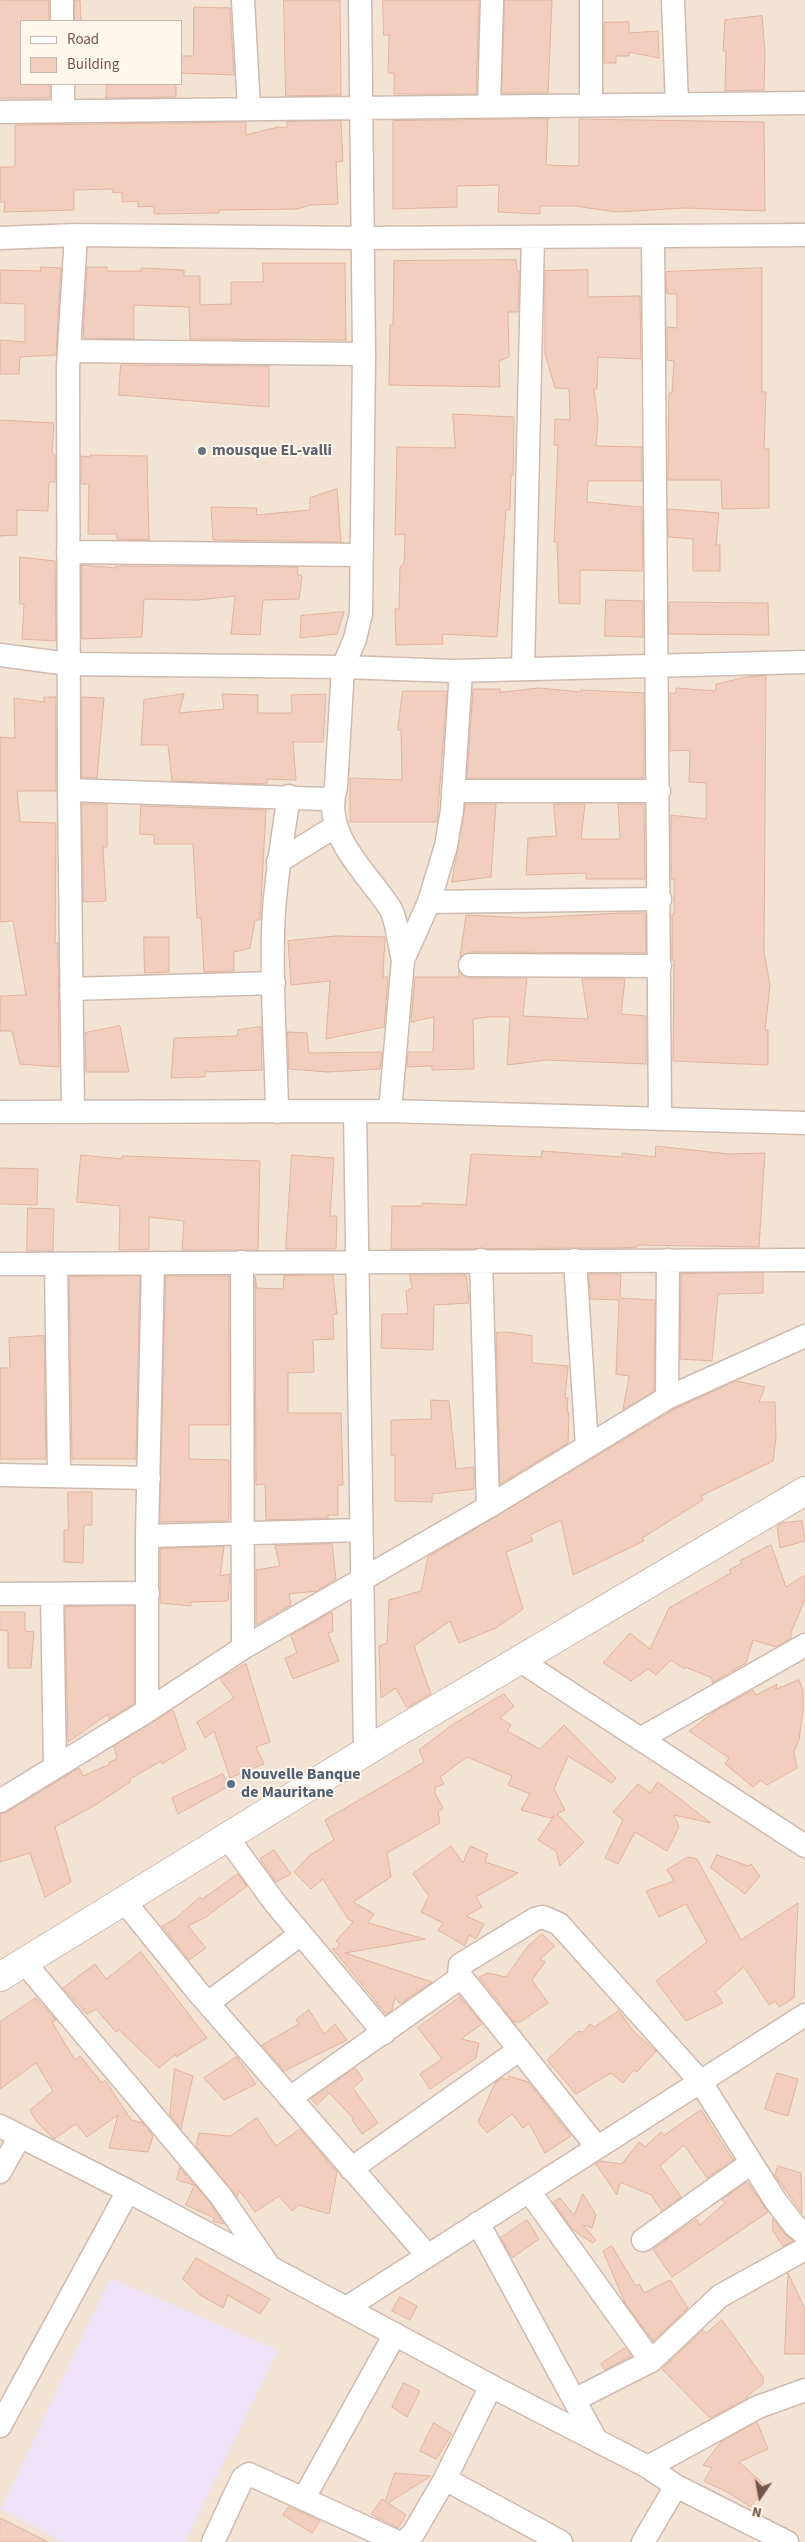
<!DOCTYPE html>
<style>
body{margin:0}
#map{position:relative;width:805px;height:2542px;overflow:hidden;background:#fcf1e6;font-family:"Source Sans 3",sans-serif}
canvas{display:block}
.legend{position:absolute;left:20px;top:20px;width:162px;height:65px;box-sizing:border-box;background:#fff6ec;border:1px solid #c8b6ac;margin:0;padding:6px 9px;list-style:none;font-size:15px;color:#75564b}
.legend li{display:flex;align-items:center;gap:10px;height:25px}
.legend b{width:25px;border:1px solid #c8b6ac}
.north{position:absolute;left:735px;top:2472px;width:50px;height:50px;-webkit-text-stroke:4px #fff6ec;paint-order:stroke;rotate:192deg;font-size:14px;font-weight:700;line-height:20px;text-align:center;color:#75564b}
.north::after{content:'';display:block;margin:auto;width:18px;height:22px;background:#75564b;clip-path:polygon(50% 0,100% 100%,50% 72%,0 100%)}
</style>
<div id="map">
<canvas width="805" height="2542"></canvas>
<ul class="legend">
<li><b style="height:6px;background:#fff"></b>Road</li>
<li><b style="height:14px;background:#f1cebe"></b>Building</li>
</ul>
<div class="north">N</div>
</div>
<script>
const c = document.querySelector('canvas').getContext('2d');
c.lineJoin = 'round';
function fill(path, color) { c.fillStyle = color; c.fill(path, 'evenodd'); }
function stroke(path, color, width, dash) { c.strokeStyle = color; c.lineWidth = width; c.lineCap = dash ? 'butt' : 'round'; c.setLineDash(dash || []); c.stroke(path); }
function label(font, color, halo, rows, align = 'center') {
  c.font = font + ' "Source Sans 3",sans-serif'; c.lineWidth = 4; c.setLineDash([]); c.textBaseline = 'middle'; c.strokeStyle = halo; c.fillStyle = color; for (const [text, x, y, turn = 0] of rows) {
    c.save(); c.translate(x, y); c.rotate((+turn || 0) * Math.PI / 180); c.textAlign = isNaN(turn) ? turn : align; if (halo) c.strokeText(text, 0, 0); c.fillText(text, 0, 0); c.restore();
  }
}
fill(new Path2D(`
 M0 0H805V2542H0ZM21 21H181V84H21Z`), '#f3e3d4');
fill(new Path2D(`
 M110 2278 278 2350 185 2542H63L1 2509Z`), '#eee2f8');
const building = new Path2D(`
 M0 0H49V21H21V84H50V98H0Z
 M75 0H80L81 21H75Z
 M284 0H340L341 95 286 96Z
 M383 0H479L476 94H394V73H388L389 35H384Z
 M505 0H552L548 93H502Z
 M194 7 230 8 234 75 181 73V56H193Z
 M762 16 765 52 764 90 725 91 726 51H723L725 20Z
 M629 22V33L658 31 659 58 629 52V56H616V63H604V23Z
 M107 84H176V97L106 98Z
 M548 119 546 165 579 166V119L764 122 765 211 684 208 617 212 575 206H540V214L498 212 499 185 457 186V207L393 209V121Z
 M341 121 343 161 336 162 338 204 311 205 297 209 219 210V213L154 214V206L138 207V201L122 202V192L113 193V189L74 190V210L4 212 5 202H0V167H15V125L246 122V135L278 127 287 128V122Z
 M516 260 517 271H519L518 312H508L509 357 499 361 500 387 389 385 390 325H393L394 261Z
 M263 263H345L346 340 190 339 189 307 134 305V339L83 338 87 267H107V271H141V268L184 270V276H200V305L231 304V282H263Z
 M41 267 61 268 56 355 20 357 19 374H0V340L25 342V304L0 303V270L40 271Z
 M762 268V392H766L764 449H769V508L722 509 721 480H668L669 393H672L674 361 667 360V327L677 328V294H667L666 272Z
 M588 270V297L640 296 641 359 598 357 597 389H594L598 421 596 446 642 447V481H588L587 502 642 507 643 571 580 570V604L559 603 557 542H554L558 445H554L555 419 570 420 569 389 555 388 545 354V271Z
 M121 365 269 366V407L119 395Z
 M453 414 514 417 513 475H511L510 510H506L497 637 442 634 443 644 396 645 395 609H399L400 567 404 563 405 534 395 535 397 447 455 448Z
 M0 420 54 423 52 454 55 455V482H49L48 511 17 510V535L0 536Z
 M90 455 147 456 149 540 117 539V534H88L89 484H81V456L90 457Z
 M337 489 341 542 213 540 211 507 257 508 256 515 310 510V498Z
 M668 509 719 513 716 545H720V571H693V539L669 537Z
 M20 557 55 561 56 641 22 639 24 604H20Z
 M82 565 116 568V566L298 567 297 574 302 576 299 599 263 600 260 635 231 634 235 596 198 600 144 599 142 637 82 639Z
 M606 600 643 601V637L605 636Z
 M669 602 768 603 769 635 669 634Z
 M344 612 337 634 300 638 301 616Z
 M766 676 764 952 770 985 765 1030H768V1065L673 1061 674 960H672V914H674V879H671V815L706 819V783L689 782 690 750 670 751V693H676V688L716 691V684L747 677Z
 M539 688 581 692V690L644 693V778H467L473 689H500V692Z
 M403 691H447L437 822H350V778L402 780 401 730H398Z
 M184 694 179 713 224 709 222 694 258 695V713H292L291 695 326 694 323 742H293L296 780 267 779V784L172 781 168 745H141L144 700Z
 M44 697H56V791H17L20 822 56 823 55 943H58L59 1067 20 1064 12 1031H0V996L26 995 13 921 0 922V737L15 738 14 698 44 702Z
 M82 697 104 698 97 778 82 777Z
 M82 804H107V847H103L106 901 84 902Z
 M466 804H496L491 877 452 882Z
 M554 804H585L581 839H620L618 804H644L645 879H586V873L526 875 528 838 556 836Z
 M141 806 266 810 260 920H255L250 948 234 952V971L204 972 201 918H197L193 844H154V835L140 834Z
 M622 913H645L646 953 470 952 460 957 466 915 526 918Z
 M336 936 385 937 383 977H388L384 1027 326 1039 330 981 291 985 288 941Z
 M144 937H169V972L145 973Z
 M459 971 463 976 470 978H527L523 1016 588 1019 582 979H625L621 1014 646 1016V1064L546 1060 507 1065 510 1017H488L473 1019 474 1069 432 1070V1066L407 1067 408 1052H433L434 1017 411 1022 415 977H458Z
 M120 1026 129 1072H86L85 1033Z
 M261 1027 262 1070 205 1072V1077L171 1078 174 1038 237 1036 238 1030Z
 M288 1032 307 1033 309 1053 382 1052 380 1069 328 1072 289 1069Z
 M656 1146 729 1154 765 1153 759 1247 637 1245V1247L622 1248 391 1249 392 1206H422V1203L466 1205 471 1154 541 1157 542 1151 622 1157V1153L655 1157Z
 M81 1155 122 1159V1156L260 1161 258 1250H182L184 1221 149 1217V1250H119L120 1206 77 1202Z
 M292 1155 334 1158 330 1216H337L336 1249H286Z
 M0 1168 38 1169 37 1205 0 1204Z
 M28 1208 54 1209 53 1251H27Z
 M763 1273V1293L718 1294 712 1361 680 1359 681 1274Z
 M589 1274H621L620 1298 655 1300 654 1391 623 1410 629 1376 616 1374 619 1300 591 1299Z
 M333 1275 337 1314H333L334 1339 313 1340 314 1372 288 1373V1413H341L343 1485H338V1515H328V1518L266 1520 265 1484 256 1485 255 1276 257 1288 283 1289 284 1276Z
 M410 1275H466L469 1303 434 1305 433 1350 381 1348 382 1314H408L406 1291 412 1288Z
 M140 1276 136 1459H72L69 1277Z
 M166 1276H229V1425H189V1459L229 1460V1518L227 1521 160 1522Z
 M508 1332 532 1336V1363L568 1366 565 1398H568L567 1412H569L568 1443 500 1484 496 1333Z
 M44 1336 46 1459H0V1368H10L9 1338Z
 M736 1381 765 1387 759 1402H775L776 1437 773 1461 701 1496 703 1500 642 1538 644 1541 573 1575 561 1520 530 1535 533 1541 506 1552 523 1609 496 1628 459 1643 450 1621 414 1646 431 1694 407 1708 396 1688 381 1698 379 1646 387 1643 389 1600 421 1591 428 1557 673 1410Z
 M431 1400 449 1401 456 1469 474 1467V1489L432 1494V1502L395 1501V1455H391V1420L431 1419Z
 M68 1492H92V1525H84L83 1563 64 1562V1530H68Z
 M802 1521 805 1541 780 1548 777 1526 782 1523Z
 M332 1544 336 1579 317 1591 289 1594 291 1605 256 1625V1570L280 1566 275 1546Z
 M771 1545 786 1587 805 1575V1599L791 1633V1638L776 1647 753 1640 746 1663 712 1683V1678L685 1667 684 1669 671 1660 656 1675 648 1669 631 1681 603 1663 630 1633 650 1649 669 1608 731 1573 729 1570 742 1563 740 1561Z
 M224 1547 220 1576 230 1574 228 1601 191 1602V1606L160 1603V1549Z
 M134 1606V1704L109 1719 108 1714 68 1742 65 1607Z
 M0 1612H25V1631L34 1632 31 1668H8V1631L0 1630Z
 M332 1612 333 1631 328 1633 339 1661 293 1679 285 1658 297 1653 291 1636Z
 M246 1664 270 1742 256 1747 264 1764 230 1778 214 1731 205 1738 197 1722 234 1698 220 1679Z
 M799 1680 803 1691V1710L799 1740 794 1752 797 1768 767 1785 761 1780 753 1787 725 1764 729 1758 689 1731 715 1711 753 1690 756 1695 777 1684 776 1689Z
 M504 1694 514 1706 500 1718 511 1725 507 1731 540 1749 564 1725 616 1778 612 1783 568 1756 554 1789 565 1810 557 1814 584 1842 560 1866 556 1851 538 1840 554 1816 550 1818 521 1810 530 1794 508 1785 512 1776 467 1757 440 1777 444 1784 434 1788 436 1790 434 1791 443 1808 438 1812 440 1823 387 1853 391 1877 353 1902 374 1914 368 1923 425 1939 345 1953 432 1982 400 2004 395 1997 392 2010 386 2014 332 1948 336 1949 340 1944 336 1941 353 1922 348 1919 323 1879 311 1889 294 1872 310 1855 334 1840 325 1820 424 1762 419 1750 452 1725Z
 M173 1710 186 1749 162 1764 161 1761 130 1779V1782L97 1804 55 1827 71 1882 45 1897 30 1853 0 1862V1814L7 1812 79 1768 83 1776 110 1764 109 1762 117 1759 114 1746Z
 M223 1774 229 1786 178 1814 172 1798Z
 M658 1782 711 1823 674 1815 679 1827 667 1851 635 1832 618 1864 605 1858 623 1820 613 1812 638 1784 650 1793Z
 M451 1846 463 1863 470 1846 488 1854 485 1862 518 1873 476 1897 482 1907 466 1916 484 1924 476 1939 469 1935 465 1946 438 1930 443 1923 421 1912 429 1896 413 1874Z
 M274 1850 291 1874 276 1882 260 1859Z
 M717 1855 748 1866 751 1864 760 1876 745 1894 711 1868Z
 M688 1857 697 1859 741 1940 798 1903 794 1998 779 2007 775 2001 769 2005 744 1967 715 1992 723 2003 686 2021 656 1981 707 1942 686 1904 659 1917 646 1891 674 1881 667 1870Z
 M238 1874 247 1886 206 1917 188 1926 206 1948 189 1960 162 1926 175 1919 200 1897 202 1899Z
 M542 1934 555 1946 540 1959 545 1962 532 1980 548 2003 520 2022H514L479 1977 488 1973 506 1977 528 1946Z
 M141 1952 207 2038 176 2057V2054L159 2068 119 2030 116 2032 96 2009 87 2014 63 1988 95 1964 106 1979Z
 M460 1997 482 2024 461 2039 479 2043 476 2058 430 2089 420 2074 442 2059 418 2028Z
 M36 1998 56 2020 52 2022 75 2060 80 2056 102 2083 105 2080 131 2120 143 2123 153 2136 148 2152 109 2148 118 2115 87 2137 76 2124 54 2139 37 2122 30 2110 53 2091 36 2063 0 2089V2022Z
 M309 2010 324 2034 335 2024 347 2040 284 2071 262 2045 299 2024 296 2020Z
 M619 2011 633 2031 656 2051 637 2072 634 2070 623 2083 611 2073 576 2094 547 2060 578 2031 583 2032 590 2024 594 2027Z
 M237 2057 256 2084 224 2100 204 2078Z
 M355 2068 363 2079 353 2088 378 2123 362 2134 352 2120 354 2119 329 2093 317 2105 311 2099Z
 M175 2069 193 2076 181 2129 170 2115Z
 M777 2073 798 2079 788 2116 765 2109Z
 M509 2076 528 2082 571 2136 545 2153 529 2123 523 2128 512 2114 487 2133 478 2122 495 2083 502 2078 508 2080Z
 M701 2110 733 2160 707 2178 684 2145 660 2166 681 2197 662 2211 651 2195 620 2182 617 2195 596 2164 600 2161 622 2164 639 2142 645 2147 661 2132 664 2135Z
 M257 2118 276 2146 300 2129 337 2172 329 2214 299 2205 292 2211 279 2196 255 2212 239 2190 237 2197 196 2146 199 2133 230 2136Z
 M778 2166 801 2173 802 2213 775 2175Z
 M180 2168 194 2185 177 2180Z
 M747 2182 768 2212 672 2277 653 2249 696 2219 700 2225 725 2203 722 2200Z
 M195 2185 210 2203 224 2224 213 2221 214 2218 186 2205Z
 M583 2194 596 2215 592 2228 583 2225 596 2240 593 2243 573 2230 553 2202 560 2198 574 2215Z
 M773 2219 785 2234 793 2241 783 2246 773 2231Z
 M527 2220 539 2239 512 2258 501 2238Z
 M612 2246 636 2286 639 2284 644 2293 670 2280 688 2308 653 2341 625 2303 603 2251Z
 M196 2258 270 2299 260 2314 228 2295 223 2308 200 2295 183 2279Z
 M788 2273 805 2309V2354H785Z
 M400 2297 417 2306 410 2320 392 2311Z
 M722 2320 763 2377V2384L747 2396 748 2398 710 2418 662 2369 703 2330 706 2333Z
 M625 2348 631 2356 605 2370 601 2364Z
 M404 2383 420 2391 407 2417 392 2407Z
 M757 2422 768 2449 739 2462 766 2486 751 2507 727 2492 704 2481 712 2468 703 2465 721 2442Z
 M434 2423 452 2434 436 2459 420 2451Z
 M395 2473 431 2476 388 2503 406 2515 398 2528 371 2514 382 2499 385 2501Z
 M289 2507 320 2521 312 2533 283 2515Z
 M0 2518 48 2542H0Z`);
fill(building, '#f1cebe');
stroke(building, '#e3b39f', 1);
const minor = new Path2D(`
 M62 0V21
 M243 0 249 108
 M360 0 364 354 361 614 355 639 343 667 336 787C321 835 367 872 390 908 397 919 399 946 403 960
 M591 0V105
 M673 0 677 104
 M63 84V111
 M489 106 492 0
 M0 112 805 103
 M653 236 660 1118
 M0 238 76 235 362 238 805 235
 M69 351 364 354
 M68 552 361 555
 M0 655 68 664 343 667 453 671 805 662
 M523 669 533 237
 M69 790 324 799 334 796
 M453 791H659
 M278 862 336 826
 M429 902 660 899
 M470 965 660 966
 M71 989 274 983
 M390 1111 403 960 429 902 446 846 452 810 461 671
 M0 1112 390 1111 805 1123
 M73 1112 69 790 68 367 76 235
 M277 1112C276 1045 270 977 274 910 277 871 283 834 289 796
 M355 1112 365 1752
 M481 1260 488 1507
 M575 1260 587 1447
 M242 1262 243 1648
 M0 1264 805 1260
 M56 1264 59 1476
 M667 1398 668 1260
 M0 1475 149 1478
 M147 1536 361 1530
 M0 1594 148 1593
 M52 1594 55 1767
 M519 1660 805 1846
 M147 1711V1536L153 1263
 M640 1739 805 1645
 M0 1801 147 1711 243 1648 488 1507 667 1398 805 1336
 M227 1837 275 1903 384 2033
 M124 1901 198 1992 428 2256
 M24 1962 220 2195 267 2263
 M208 2003 301 1934
 M290 2098 460 1978
 M0 2126 128 2191 491 2386 648 2467 676 2486 787 2542
 M597 2147 459 1974 460 1965 535 1919 543 1917 559 1924 700 2081 775 2200 795 2226 805 2234
 M351 2169 519 2050
 M0 2172 20 2136
 M529 2191 651 2361
 M478 2223 596 2440
 M643 2240 751 2163
 M346 2308 805 2015
 M574 2400 651 2361 720 2296 805 2249
 M0 2426 128 2191
 M648 2467 758 2407 805 2390
 M445 2479 561 2542
 M304 2498 395 2334
 M213 2542 239 2486 243 2478 249 2474 398 2542
 M404 2542 413 2534 445 2479 491 2386
 M643 2542 676 2486`);
const tertiary = new Path2D(`
 M0 1977 391 1736 805 1491`);
stroke(minor, '#cfbaaf', 25);
stroke(tertiary, '#cfbaaf', 30);
stroke(minor, '#fff', 22);
stroke(tertiary, '#fff', 28);
for (const [x, y, r, color] of [
 [202,451,5,"#6b7280"],
 [231,1784,5,"#5c6f8a"]
]) { const dot = new Path2D(); dot.arc(x, y, r, 0, 2 * Math.PI); c.fillStyle = color; c.fill(dot); stroke(dot, '#fff6ec', 2); }
label('bold 16px', '#5b616d', '#fff6ec', [
 ["mousque EL-valli",212,451]
], 'left');
label('bold 16px', '#4e5e75', '#fff6ec', [
 ["Nouvelle Banque",241,1775],
 ["de Mauritane",241,1793]
], 'left');
</script>
